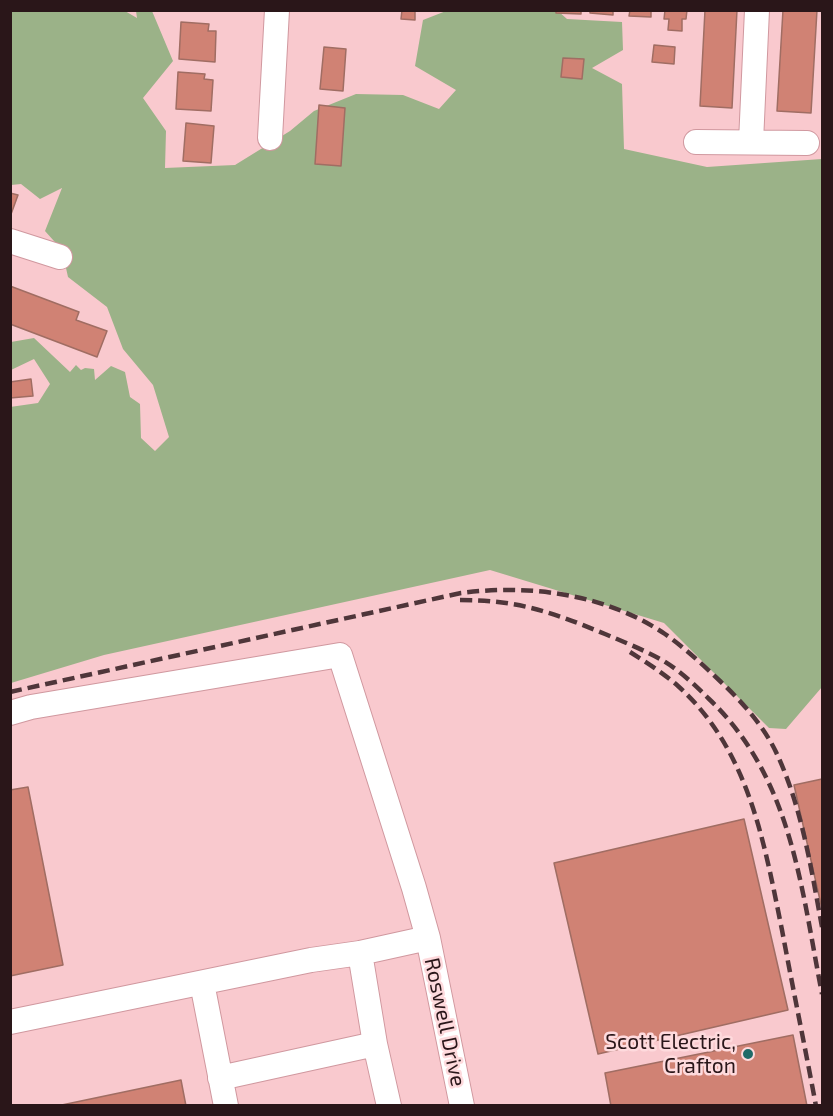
<!DOCTYPE html>
<style>
body{margin:0}
#map{position:relative;width:833px;height:1116px;overflow:hidden;background:#f9c9ce;font-family:"Exo 2",sans-serif}
canvas{display:block}
.frame{position:absolute;inset:0;border:12px solid #2a1619;pointer-events:none}
</style>
<div id="map">
<canvas width="833" height="1116"></canvas>
<div class="frame"></div>
</div>
<script>
const c = document.querySelector('canvas').getContext('2d');
c.lineJoin = 'round';
function fill(path, color) { c.fillStyle = color; c.fill(path, 'evenodd'); }
function stroke(path, color, width, dash) { c.strokeStyle = color; c.lineWidth = width; c.lineCap = dash ? 'butt' : 'round'; c.setLineDash(dash || []); c.stroke(path); }
function label(font, color, halo, rows, align = 'center') {
  c.font = font + ' "Exo 2",sans-serif'; c.lineWidth = 5; c.setLineDash([]); c.textBaseline = 'middle'; c.strokeStyle = halo; c.fillStyle = color; for (const [text, x, y, turn = 0] of rows) {
    c.save(); c.translate(x, y); c.rotate((+turn || 0) * Math.PI / 180); c.textAlign = isNaN(turn) ? turn : align; if (halo) c.strokeText(text, 0, 0); c.fillText(text, 0, 0); c.restore();
  }
}
fill(new Path2D(`
 M11 11H125L137 18 136 11H152L173 61 143 98 166 131 165 168 235 165 290 131 314 111 356 94 403 95 439 109 456 90 415 66 423 20 446 11H558L567 19 622 22 623 50 592 68 622 84 624 149 707 167 822 159V687L786 729 769 728 664 623 490 570 104 655 11 683 10 407 38 403 50 384 34 359 11 370V342L34 338 70 372 76 365 81 370 85 368 94 369 95 380 111 366 125 372 130 397 140 404 141 438 155 451 169 437 153 385 123 349 107 307 68 277 62 250 45 231 62 188 40 199 21 184 11 185Z`), '#9bb288');
const building = new Path2D(`
 M402 10H415V20L401 19Z
 M556 10H581V14L556 13Z
 M590 10H613V15L590 13Z
 M630 10H651V17L629 16Z
 M665 10H687L686 19H682V31L668 30 669 19H664Z
 M705 10H737L732 108 700 106Z
 M783 10H817L811 113 777 111Z
 M181 22 209 24 208 31H216L215 62 179 59Z
 M654 45 675 47 674 64 652 62Z
 M324 47 346 49 343 91 320 89Z
 M563 58 584 59 582 79 561 77Z
 M178 72 205 74 204 79 213 80 211 111 176 109Z
 M319 105 345 108 341 166 315 164Z
 M186 123 214 126 211 163 183 161Z
 M10 193 18 195 10 217Z
 M10 286 79 312 76 320 107 331 97 357 10 324Z
 M31 379 33 396 10 398V382Z
 M822 779V909L794 785Z
 M28 787 63 965 10 976V790Z
 M744 819 788 1010 598 1054 554 863Z
 M793 1035 807 1106H611L605 1073Z
 M181 1080 186 1106H57Z`);
fill(building, '#d08274');
stroke(building, '#a06d63', 1.5);
const minor = new Path2D(`
 M270 138 277 10
 M696 142 807 143
 M751 142 757 10
 M10 241 60 257
 M10 713 31 707 340 655 414 888 428 938 462 1106
 M360 953 375 1044 389 1106
 M202 983 226 1106
 M10 1022 311 960 360 953 428 938
 M220 1078 375 1044`);
stroke(minor, '#d0989f', 26);
stroke(minor, '#fff', 24);
stroke(new Path2D(`
 M460 600C518 600 552 612 605 634 624 642 644 650 662 660 679 670 694 684 708 698 792 777 801 887 822 994
 M630 652C646 662 663 673 678 686 749 750 764 842 782 930 793 989 805 1047 816 1106
 M10 692 461 593C530 584 606 594 665 634 685 648 703 665 720 681 742 702 763 725 776 752 802 807 811 868 822 927`), '#4f363a', 4.5, [12, 6]);
for (const [x, y, r, color] of [
 [748,1054,6,"#206b68"]
]) { const dot = new Path2D(); dot.arc(x, y, r, 0, 2 * Math.PI); c.fillStyle = color; c.fill(dot); stroke(dot, '#fedadd', 2); }
label('21px', '#2a1619', '#fedadd', [
 ["Roswell Drive",445,1022,78]
]);
label('21px', '#2a1619', '#fedadd', [
 ["Scott Electric,",736,1042],
 ["Crafton",736,1066]
], 'right');
</script>
